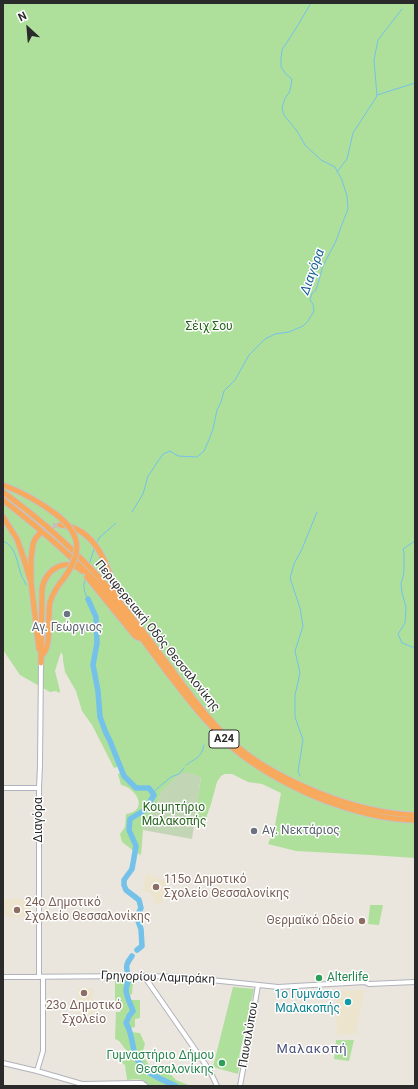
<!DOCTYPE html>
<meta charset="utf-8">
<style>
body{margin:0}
#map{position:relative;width:418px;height:1089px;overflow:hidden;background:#ebe6dd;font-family:Roboto,sans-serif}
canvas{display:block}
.frame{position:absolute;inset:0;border:4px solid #2a2a2a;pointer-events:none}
.north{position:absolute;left:8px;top:8px;width:40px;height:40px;-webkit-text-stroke:3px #fff;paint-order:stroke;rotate:334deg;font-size:11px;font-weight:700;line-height:16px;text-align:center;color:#2a2a2a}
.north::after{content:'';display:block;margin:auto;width:14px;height:18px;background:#2a2a2a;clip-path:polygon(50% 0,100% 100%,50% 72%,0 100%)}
</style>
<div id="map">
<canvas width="418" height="1089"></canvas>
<div class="frame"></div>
<div class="north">N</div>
</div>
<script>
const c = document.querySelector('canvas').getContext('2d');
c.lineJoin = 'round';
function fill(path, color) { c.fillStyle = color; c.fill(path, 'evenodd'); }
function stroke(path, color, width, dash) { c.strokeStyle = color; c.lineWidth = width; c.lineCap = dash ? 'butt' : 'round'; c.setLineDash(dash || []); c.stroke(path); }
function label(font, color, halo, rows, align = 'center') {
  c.font = font + ' Roboto,sans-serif'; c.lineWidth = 3; c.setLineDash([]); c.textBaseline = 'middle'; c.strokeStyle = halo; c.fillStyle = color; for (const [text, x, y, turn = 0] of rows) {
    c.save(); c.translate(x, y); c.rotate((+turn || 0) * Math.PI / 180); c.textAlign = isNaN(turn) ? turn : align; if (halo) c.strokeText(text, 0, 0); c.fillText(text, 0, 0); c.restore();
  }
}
fill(new Path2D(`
 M146 874 168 881 161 906 155 904 151 893 143 891V885Z
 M3 899H29L30 917H4Z
 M78 988H93V1015H78Z
 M365 990 357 1026V1034L337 1035 336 991Z`), '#ece4cd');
fill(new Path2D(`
 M3 3H415V858L370 855 296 851 268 844 274 830 281 793 262 784 248 782 232 774H225L221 776 217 782 211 804 204 824 196 827 197 802 201 778 161 792 158 802 143 830 141 855 135 852 122 842 120 834 125 827 126 814C149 811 137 788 121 785L118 774 121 772V766L114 768 92 725 82 711 76 691 65 672 63 660V656L61 652 55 671 60 691 59 693 56 691 50 692 20 675 3 650Z
 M370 905H383L379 925 368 924Z
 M115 980H133L132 994 130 995 131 1000H140V1018L135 1019V1027L131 1028V1032L140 1033 145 1044 142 1054 149 1065 148 1067 157 1073 166 1069 176 1080 191 1086H150C142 1078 138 1079 127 1080L125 1065 121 1062 124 1059 123 1053 126 1052V1050L119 1041 115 1039 116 1012H121L115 1002Z
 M233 987 254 989 239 1057 241 1058 238 1074 213 1067Z
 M336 1040H354L349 1061 334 1059Z`), '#aee09c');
fill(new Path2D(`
 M180 773H190L201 777 192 839 143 830 158 802 161 792Z`), '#c2d5b5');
stroke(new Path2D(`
 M377 95 415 83
 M337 172 347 159 353 133 377 96 374 60 378 40 402 9
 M132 512 143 494 148 476 153 469 158 461 163 454 170 451 178 456 197 457 204 451 208 442 213 429 217 410 221 402 224 391 235 380 249 355 265 339 275 334 289 332 303 326 308 321 314 311 313 304 310 300 312 293 316 290 323 266 336 241 341 227 348 209 347 196 342 180 335 167 321 160 305 145 297 131 284 115 282 108 285 98 289 93 291 86 292 79 286 74 281 67V59L282 50 295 30 311 3
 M3 541C17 546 17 565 22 577 23 579 25 582 26 585
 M415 541 403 549 404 553V570L403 577 401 583 402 593 406 607 405 623 398 634 402 643 415 648
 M96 544 99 538 116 523
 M89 565 94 549
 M86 578C82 585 84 592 88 599
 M186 765C194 759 202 758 204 745
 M300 776 298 771 303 740 295 717V695L300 673 295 651 303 626 300 608 290 578 294 564 302 549 317 512
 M152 793 171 777 179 774 184 768`), '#74c2e9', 1);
stroke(new Path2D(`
 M88 599 96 617 97 643 93 665 98 691 100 717 106 733 110 741 124 776 136 788H149L154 795 145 810 130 819 129 830 136 846 135 852 132 869 124 880V885L126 890 139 900 141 908 138 914V921L141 929 142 946 137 950
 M132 956C123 968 128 967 128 980 128 983 126 987 126 990 126 996 131 1005 133 1011L129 1016 126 1023C131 1031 132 1041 134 1051 139 1072 159 1078 176 1086`), '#74c2e9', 5.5);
stroke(new Path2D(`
 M40 533 50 526 60 525`), '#c4c0b9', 5, [5, 2.5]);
const secondary = new Path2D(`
 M3 788H39
 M144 976 210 1071 217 1086
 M3 977 144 976 182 977 278 987 365 982 369 984 415 982
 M39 977V788L40 765 41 663
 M3 1063 37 1071 82 1084 137 1083H142L146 1086
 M37 1071 43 1051V977
 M240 1086 254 1009 258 985`);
const highway = new Path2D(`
 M3 485C22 492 41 503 57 515
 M3 492C40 519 74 549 104 583 127 610 148 638 169 666 192 697 214 729 244 752 267 770 292 782 319 793 349 805 381 814 415 815
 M3 500C39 528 74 557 104 591 139 631 168 677 203 717 213 728 222 738 233 748 258 769 288 785 318 798 349 810 382 820 415 820
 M3 517 17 539 23 556 30 579
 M60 525C97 527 109 569 118 599
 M87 577 135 636 139 638
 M39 649 31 582V559L33 544 35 539 40 533
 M43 654C52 645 47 615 50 602 53 593 59 584 64 578
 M41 663 42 590C44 570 66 556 82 571`);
stroke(secondary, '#b0b2bd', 6);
stroke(highway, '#c3c3c3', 7);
stroke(secondary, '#fff', 4);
stroke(highway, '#f7aa5d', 5);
const highwayBridge = new Path2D(`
 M57 515C82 535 82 553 64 578`);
stroke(highwayBridge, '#c3c3c3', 7, []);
stroke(highwayBridge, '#f7aa5d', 5);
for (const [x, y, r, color] of [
 [67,614,4,"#6b7280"],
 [254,831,4,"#6b7280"],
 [156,887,4,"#8d6e63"],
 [17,910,4,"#8d6e63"],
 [362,921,4,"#8d6e63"],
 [319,978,4,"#2e9e5b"],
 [84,993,4,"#8d6e63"],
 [348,1002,4,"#0f9aa8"],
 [222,1063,4,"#2e9e5b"]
]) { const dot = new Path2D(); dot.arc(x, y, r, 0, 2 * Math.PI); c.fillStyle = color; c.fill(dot); stroke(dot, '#fff', 1.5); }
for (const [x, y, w] of [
 [224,739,30]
]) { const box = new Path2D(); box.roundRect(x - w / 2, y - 9, w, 18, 3); c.fillStyle = '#fff'; c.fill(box); stroke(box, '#2a2a2a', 1); }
label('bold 11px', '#2a2a2a', null, [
 ["Α24",224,739]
]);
label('12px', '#27641d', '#fff', [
 ["Σέιχ Σου",209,327],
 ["Κοιμητήριο",174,808],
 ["Μαλακοπής",174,822]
]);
label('12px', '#5b616d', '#fff', [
 ["Αγ. Γεώργιος",67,628],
 ["Αγ. Νεκτάριος",262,831,"left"]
]);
label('12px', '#2a2a2a', '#fff', [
 ["Περιφερειακή Οδός Θεσσαλονίκης",157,636,51],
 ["Διαγόρα",39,820,-90],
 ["Γρηγορίου Λαμπράκη",158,978,2],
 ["Παυσιλύπου",249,1035,-80]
]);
label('12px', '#785e54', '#fff', [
 ["115o Δημοτικό",164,880],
 ["Σχολείο Θεσσαλονίκης",164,894],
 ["24ο Δημοτικό",25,903],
 ["Σχολείο Θεσσαλονίκης",25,917],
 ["Θερμαϊκό Ωδείο",354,921,"right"],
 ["23ο Δημοτικό",84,1006,"center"],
 ["Σχολείο",84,1020,"center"]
], 'left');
label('12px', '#27864d', '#fff', [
 ["Alterlife",327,978],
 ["Γυμναστήριο Δήμου",214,1056,"right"],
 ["Θεσσαλονίκης",214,1070,"right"]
], 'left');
label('12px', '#0d838f', '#fff', [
 ["1ο Γυμνάσιο",340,995],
 ["Μαλακοπής",340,1009]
], 'right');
label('italic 13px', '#135f95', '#fff', [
 ["Διαγόρα",313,272,-70]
]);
c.letterSpacing = '1px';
label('13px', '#4c5179', '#fff', [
 ["Μαλακοπή",312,1050]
]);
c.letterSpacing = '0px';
</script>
